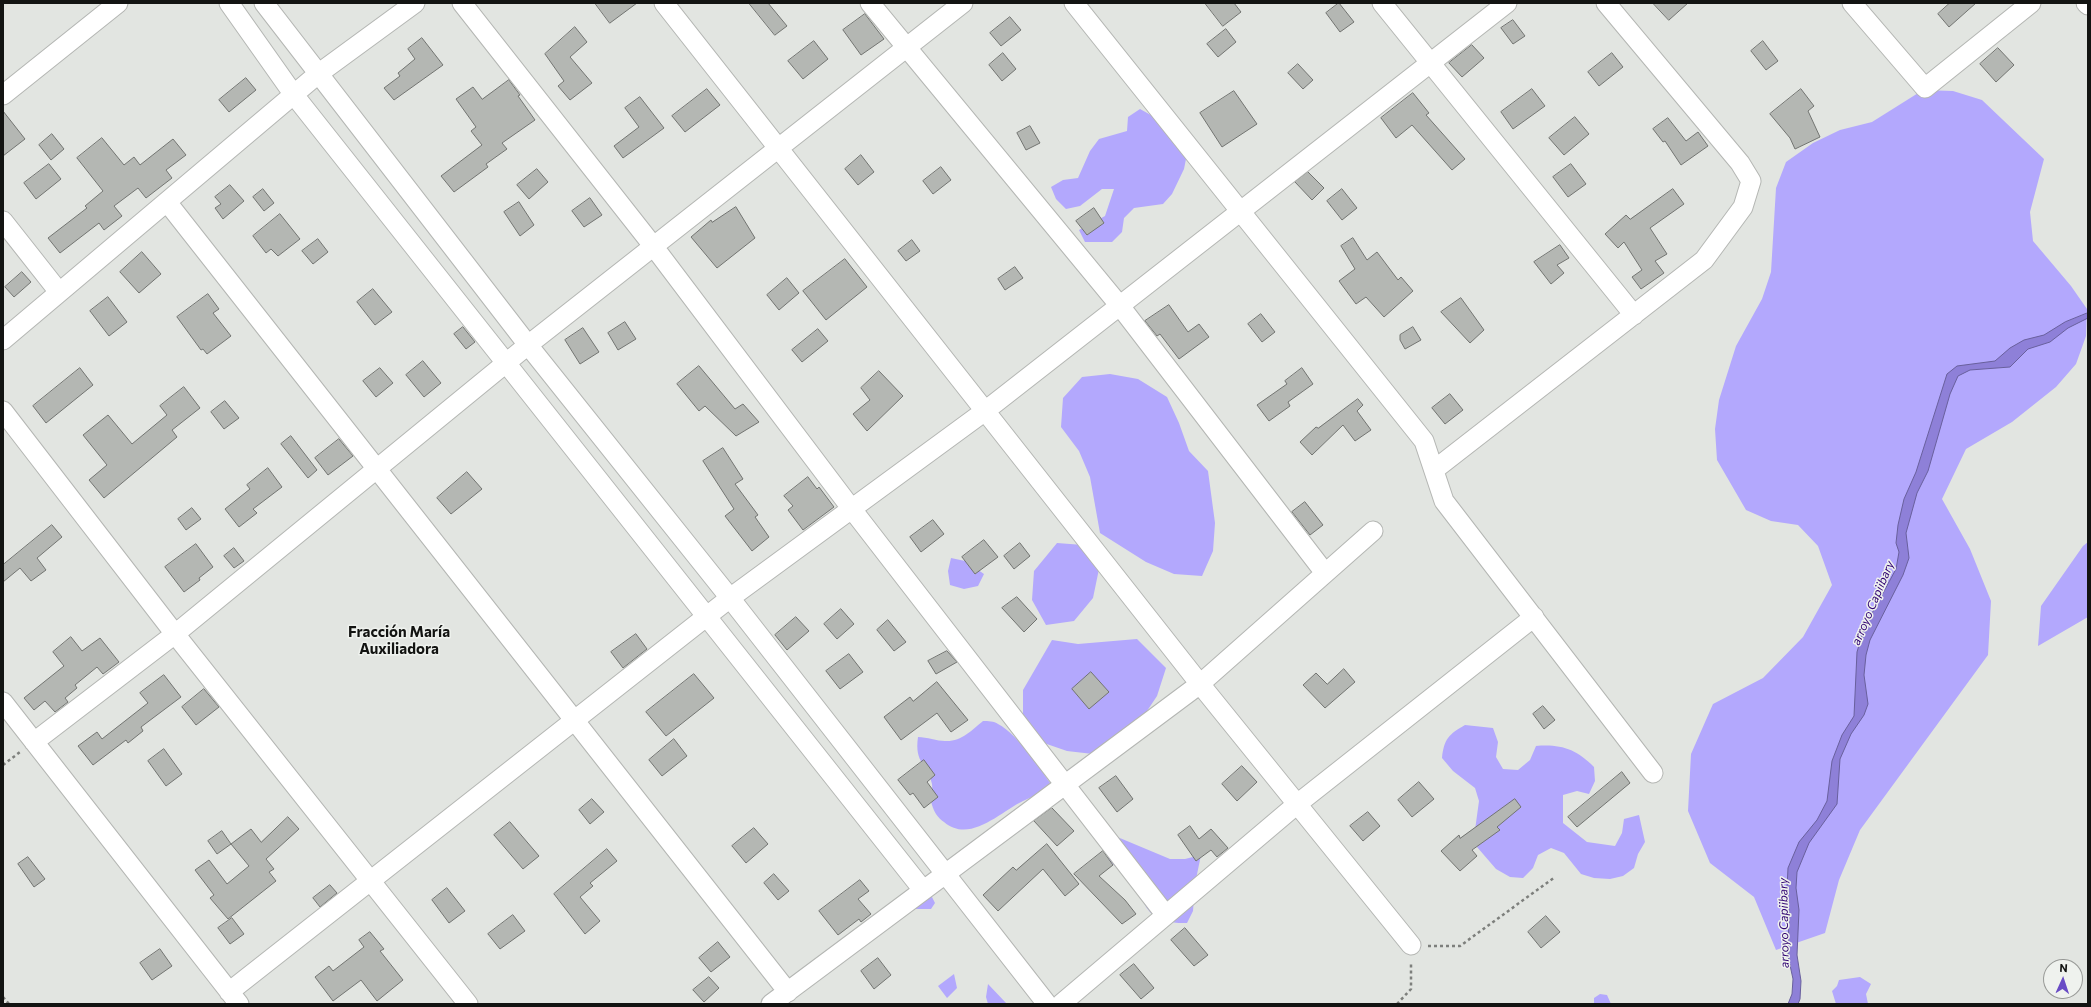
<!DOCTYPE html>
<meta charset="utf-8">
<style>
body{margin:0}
#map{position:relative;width:2091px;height:1007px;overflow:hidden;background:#e2e5e1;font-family:Commissioner,sans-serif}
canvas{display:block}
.frame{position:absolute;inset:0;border:4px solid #131412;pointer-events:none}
.north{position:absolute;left:2043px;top:959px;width:40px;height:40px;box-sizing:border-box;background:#eff2ee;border:1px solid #979996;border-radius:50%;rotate:3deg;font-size:11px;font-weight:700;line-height:16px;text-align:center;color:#131412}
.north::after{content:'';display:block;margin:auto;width:14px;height:18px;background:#694cc5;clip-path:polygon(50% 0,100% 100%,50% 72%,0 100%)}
</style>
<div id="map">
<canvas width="2091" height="1007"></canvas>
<div class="frame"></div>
<div class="north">N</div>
</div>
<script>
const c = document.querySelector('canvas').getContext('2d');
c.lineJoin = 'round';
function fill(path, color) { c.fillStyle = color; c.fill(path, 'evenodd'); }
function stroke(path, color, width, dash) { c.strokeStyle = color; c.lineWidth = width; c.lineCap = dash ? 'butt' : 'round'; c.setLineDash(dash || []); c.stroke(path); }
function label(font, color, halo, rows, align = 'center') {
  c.font = font + ' Commissioner,sans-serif'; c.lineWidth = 3; c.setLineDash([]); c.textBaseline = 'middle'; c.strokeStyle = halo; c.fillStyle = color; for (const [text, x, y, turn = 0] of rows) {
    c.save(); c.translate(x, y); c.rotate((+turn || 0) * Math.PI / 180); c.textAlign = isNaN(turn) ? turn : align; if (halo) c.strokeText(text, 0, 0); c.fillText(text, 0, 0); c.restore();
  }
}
fill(new Path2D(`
 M1923 90 1953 91 1982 100 2044 159 2030 212 2033 241 2071 286 2087 309 2086 336 2076 364 2056 387 2012 422 1966 449 1942 499 1970 549 1991 601 1988 655 1860 830 1839 880 1825 933 1776 950 1754 897 1710 863 1688 811 1691 754 1713 704 1763 678 1803 637 1832 585 1818 546 1798 525 1771 521 1746 510 1717 460 1715 429 1719 400 1736 346 1762 299 1771 272 1776 188 1786 162 1813 143 1840 130 1872 122Z
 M1140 109 1165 123 1187 154 1184 169 1172 194 1163 204 1134 208 1124 218 1122 232 1112 242H1085L1079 230 1105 216 1114 189H1102L1080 206 1066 209 1056 199 1051 187 1063 180 1078 178 1090 151 1099 139 1127 131 1128 117Z
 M1110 374 1138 379 1167 397 1179 423 1189 451 1208 471 1215 523 1213 551 1202 576 1174 574 1146 562 1100 533 1090 477 1079 451 1061 427 1063 398 1082 377Z
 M2088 542V617L2038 646 2041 606 2083 546Z
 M1057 543 1083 545 1099 569 1093 598 1074 621 1046 625 1032 600 1034 571Z
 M951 558 965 561 984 574 978 586 964 589 950 585 948 571Z
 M1137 639 1166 668 1157 696 1141 720 1093 754 1067 751 1041 742 1023 719V690L1052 640 1078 644Z
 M983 721C988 721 994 721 998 724 1019 735 1041 770 1055 790 1044 793 1033 796 1023 801 1000 812 970 844 944 822 938 818 934 812 932 805 930 799 933 791 932 784 928 764 914 764 918 737 927 737 937 741 945 741 961 742 972 730 983 721Z
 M1465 725 1493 728 1498 742 1496 757 1503 769 1518 770 1530 760 1536 746C1561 744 1576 749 1594 767L1595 781 1589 794 1577 791 1563 795V823L1587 842 1615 846 1622 833 1624 819 1639 815 1645 842 1638 854 1634 868 1623 876 1610 879 1594 878 1581 874 1564 853 1551 848 1538 855 1533 868 1523 878 1510 877 1496 869 1477 847 1475 830 1479 801 1475 788 1453 771 1442 758C1444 739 1449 734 1465 725Z
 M1115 836 1170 859H1185L1201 855 1195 884 1193 911 1187 923C1160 924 1143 915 1140 887L1109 861 1105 847Z
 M926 893 932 897 935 903 931 909H915L911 903Z
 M954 974 957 988 947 998 938 986Z
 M1860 977 1871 984 1866 994 1868 1004H1836L1832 991 1837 986 1839 980Z
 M988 984 1007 1004H988L986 997Z
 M1600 994 1607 995 1611 1004H1594V998Z`), '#b3a8fd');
const water = new Path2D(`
 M2088 313V318L2068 328 2050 342 2028 349 2010 367 1970 370 1958 376 1950 394 1928 471 1917 493 1906 533 1909 558 1903 575 1870 640 1866 655 1864 675 1868 704 1864 715 1851 734 1840 759 1837 804 1809 843 1797 872 1796 888 1799 910 1797 955 1801 981 1800 999 1798 1004H1788L1792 994 1793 979 1788 956 1789 912 1787 888 1788 868 1799 842 1817 820 1827 801 1832 761 1842 735 1854 716 1857 652 1864 628 1896 569 1899 552 1896 543 1898 525 1904 499 1916 472 1947 374 1957 366 1995 361 2010 348 2024 340 2044 335 2065 322Z`);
fill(water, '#8e80d8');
stroke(water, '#69609d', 1);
const building = new Path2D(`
 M595 3H637L610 23Z
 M749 3H768L787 26 775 35Z
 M1205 3H1234L1241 12 1223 26Z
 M1339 3 1354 22 1340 32 1326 13Z
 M1653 3H1688L1669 20Z
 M1950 3H1976L1949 27 1938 14Z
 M865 14 884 39 861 55 843 30Z
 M1010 17 1021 30 1001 46 990 33Z
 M1513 20 1525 36 1513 44 1501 28Z
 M575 27 587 42 570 57 592 83 570 100 558 86 564 81 545 54Z
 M1226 29 1236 42 1218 57 1207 44Z
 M422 38 443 65 394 100 384 88 400 76 398 73 415 59 408 49Z
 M814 41 828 59 803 79 788 61Z
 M1763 41 1778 61 1766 70 1751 51Z
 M1472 45 1484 58 1462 77 1449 63Z
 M1998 48 2014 65 1996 82 1980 64Z
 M1003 53 1016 69 1002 81 989 65Z
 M1612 53 1623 67 1599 86 1588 72Z
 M1298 64 1313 80 1303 89 1288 73Z
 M246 78 256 90 229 112 219 100Z
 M509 80 520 95 518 96 535 120 502 143 507 149 486 164 488 167 454 192 441 176 482 145 471 131 476 127 456 99 473 87 482 99Z
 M707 89 720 105 685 132 672 116Z
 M1532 89 1545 106 1513 129 1501 112Z
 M1801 89 1814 106 1808 111 1820 137 1795 149 1790 138 1770 114Z
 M1234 91 1257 124 1222 147 1200 113Z
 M1413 93 1429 113 1426 115 1465 159 1452 170 1412 125 1396 138 1381 118Z
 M640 97 664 128 623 158 614 146 639 127 625 108Z
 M3 111 25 139 3 156Z
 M1575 117 1589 134 1564 155 1549 138Z
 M1668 118 1686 141 1698 132 1708 146 1681 165 1665 141 1663 142 1653 129Z
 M1030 126 1040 143 1026 150 1017 133Z
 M52 134 64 149 51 160 39 145Z
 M102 138 124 165 134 157 140 165 173 139 186 155 166 170 172 178 146 198 138 188 114 206 122 216 104 230 99 223 60 253 48 238 87 208 85 206 103 191 77 158Z
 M861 155 874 172 858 185 845 169Z
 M49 164 61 179 36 199 24 183Z
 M1571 164 1586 184 1568 197 1553 177Z
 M941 167 951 180 933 194 923 181Z
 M537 169 548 182 529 199 517 185Z
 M1308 172 1324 188 1312 200 1295 182Z
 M230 185 244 201 223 219 215 208 221 204 215 197Z
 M263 189 274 203 264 211 253 197Z
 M1342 189 1357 208 1342 220 1327 201Z
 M1673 189 1684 204 1650 228 1667 254 1655 261 1664 273 1641 289 1632 277 1642 270 1624 242 1618 248 1605 234 1626 215 1630 219Z
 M590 198 602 215 584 227 572 211Z
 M519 202 534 225 520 236 504 212Z
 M736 207 755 238 717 268 691 237 711 220 712 222Z
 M1094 208 1104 223 1087 235 1076 221Z
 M280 214 300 239 278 256 271 249 266 253 253 236Z
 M1353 238 1367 260 1377 252 1398 280 1401 277 1413 291 1384 317 1366 297 1356 304 1339 281 1355 269 1341 246Z
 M318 239 328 252 313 264 302 251Z
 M912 240 920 251 906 261 898 251Z
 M1560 245 1569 258 1557 265 1564 273 1551 284 1534 262Z
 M142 252 161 274 139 293 120 272Z
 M845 259 867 287 826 320 803 291Z
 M1015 267 1023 278 1005 290 998 279Z
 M22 272 31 282 14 297 5 287Z
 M787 278 799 293 779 310 767 295Z
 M373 289 392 312 375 325 357 302Z
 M208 294 219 309 213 313 231 336 207 354 203 349 201 350 177 317Z
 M108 297 127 322 109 336 90 311Z
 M1461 298 1484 330 1470 343 1441 312Z
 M1169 305 1188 332 1199 324 1209 337 1179 359 1160 334 1157 336 1145 321Z
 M1261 314 1275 332 1262 342 1248 324Z
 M625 322 636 339 618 350 608 333Z
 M463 327 475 342 466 349 454 334Z
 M1413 327 1421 340 1405 349 1400 340V335Z
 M583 328 599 352 580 364 565 340Z
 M818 329 828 341 802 362 792 350Z
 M423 361 441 383 424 397 406 375Z
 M699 366 735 409 743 404 759 422 736 436 705 406 699 411 677 384Z
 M80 368 93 385 46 423 33 406Z
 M380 368 393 383 376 397 363 381Z
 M1302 368 1313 384 1288 402 1290 406 1269 421 1257 405 1287 384 1285 381Z
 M879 371 903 396 867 431 853 414 870 400 861 388Z
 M184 387 200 408 172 430 177 437 104 498 89 480 107 465 83 435 108 415 132 444 167 415 160 406Z
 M1450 394 1463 410 1445 424 1432 408Z
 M1358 399 1363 405 1357 411 1371 430 1355 441 1343 425 1312 455 1300 442 1316 427 1318 428Z
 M225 401 239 418 224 429 211 412Z
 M291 436 317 470 308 478 281 444Z
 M339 439 353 456 328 475 315 458Z
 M723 448 743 479 735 484 758 515 755 517 769 537 752 551 725 516 734 509 703 461Z
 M268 468 282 487 253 509 257 513 239 527 225 509 250 489 247 485Z
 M467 472 482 489 451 514 437 498Z
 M808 477 817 489 819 487 834 507 803 530 788 510 793 506 784 496Z
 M1305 502 1323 525 1310 535 1292 512Z
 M192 508 201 519 186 530 178 519Z
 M933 520 944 534 921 552 910 537Z
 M52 525 62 537 37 558 46 570 31 581 20 568 3 582V565Z
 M984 540 998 557 975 574 962 557Z
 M1020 543 1030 556 1014 569 1004 556Z
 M196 544 213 567 199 578 200 580 184 592 165 567Z
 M234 548 244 561 234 568 224 556Z
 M1017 597 1037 619 1024 632 1002 608Z
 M841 609 854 624 837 639 824 624Z
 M796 617 809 631 787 650 775 635Z
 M888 620 906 642 894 651 877 630Z
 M636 634 647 649 623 668 611 652Z
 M71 637 82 651 100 638 119 662 103 674 97 667 75 685 77 688 65 698 68 702 55 712 45 701 34 710 24 698 64 666 53 652Z
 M947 651 957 662 936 674 928 661Z
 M849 654 863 672 840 689 826 671Z
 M1344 669 1355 682 1325 708 1303 685 1316 673 1327 684Z
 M1091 672 1109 692 1089 709 1072 689Z
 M694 674 714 698 666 736 646 712Z
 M164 675 181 697 141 727 143 731 128 743 126 740 93 765 78 746 97 732 102 739 148 703 140 693Z
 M937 682 968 720 951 732 937 713 901 740 884 717 910 697 913 701Z
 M204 689 219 707 196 725 182 707Z
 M1543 706 1555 720 1544 729 1533 714Z
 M674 739 687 756 662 776 649 760Z
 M164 749 182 774 166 786 148 761Z
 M924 760 935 775 927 782 938 797 924 808 913 793 910 795 898 780Z
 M1242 766 1257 782 1237 801 1222 784Z
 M1622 772 1630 783 1577 827 1568 817Z
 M1116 776 1133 799 1117 812 1099 788Z
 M1419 782 1434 799 1412 817 1398 800Z
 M592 799 604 812 590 824 579 810Z
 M1515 799 1521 807 1497 827 1500 830 1472 850 1477 856 1460 871 1441 851 1459 835 1460 838Z
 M1052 808 1074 831 1057 846 1034 821Z
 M1368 812 1380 826 1363 841 1350 826Z
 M288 817 299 829 266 859 274 869 269 872 276 881 228 919 210 898 214 895 195 870 209 860 227 884 249 866 231 844 251 829 261 842Z
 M510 822 539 856 523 869 494 835Z
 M1190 826 1199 839 1211 829 1228 848 1217 857 1211 850 1196 861 1178 835Z
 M754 828 768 844 746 863 732 846Z
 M222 831 231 844 217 854 208 841Z
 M1047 844 1079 884 1065 896 1043 869 998 911 983 895 1013 867 1016 870Z
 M607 849 617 861 590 883 593 886 580 897 600 921 585 934 554 894Z
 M1103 851 1113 865 1099 876 1125 900 1136 914 1122 924 1074 874Z
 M28 857 45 879 34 887 18 864Z
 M774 874 789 891 778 900 764 883Z
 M860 880 869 891 858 899 871 914 861 922 859 919 838 935 819 911Z
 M330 885 337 893 320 907 313 898Z
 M447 888 465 911 449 923 432 900Z
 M513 915 525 931 500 949 488 934Z
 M1546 916 1560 932 1541 948 1528 932Z
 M232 918 244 934 230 944 218 928Z
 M1185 928 1208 955 1194 966 1171 940Z
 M370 932 384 949 380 951 403 980 377 1001 361 980 333 1001 315 977 329 966 333 971 364 947 359 940Z
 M718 942 730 957 711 972 699 958Z
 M160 949 172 966 152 980 140 963Z
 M878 958 891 975 874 989 861 971Z
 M1134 964 1154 988 1141 999 1120 975Z
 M709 977 719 988 704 1002 693 990Z`);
fill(building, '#b4b7b3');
stroke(building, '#727471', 1);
const minor = new Path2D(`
 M229 3 294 95 923 890
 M264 3 528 345 730 598 1047 1004
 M462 3 654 247 851 508 1165 914
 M664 3 1200 684 1411 945
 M870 3 1120 306 1325 573
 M1074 3 1424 441 1444 501 1653 773
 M1382 3 1634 315
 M1852 3 1925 88 2031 3
 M2086 3 2088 5
 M3 95 118 3
 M167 202 788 992
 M3 221 59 292
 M3 340 318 74 415 3
 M3 411 175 634 468 1004
 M1434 470 1704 260 1743 207 1751 181 1740 163 1606 3
 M3 702 239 1004
 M34 742 175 634 528 345 963 3
 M229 992 730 598 985 411 1507 3
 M771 1004 1200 684 1373 531
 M1061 1004 1296 805 1534 617`);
stroke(minor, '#b4b6b3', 21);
stroke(new Path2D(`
 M3 765 20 752
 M1428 946H1460L1555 877
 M3 997 9 1004
 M1397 1004 1411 989V962`), '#7d7f7c', 2.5, [3, 3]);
stroke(minor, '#fff', 19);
label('italic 12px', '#300372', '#eff2ee', [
 ["arroyo Capiibary",1873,603,-67],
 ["arroyo Capiibary",1784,923,-91]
]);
label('bold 15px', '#131412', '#eff2ee', [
 ["Fracción María",399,632],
 ["Auxiliadora",399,649]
]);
</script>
